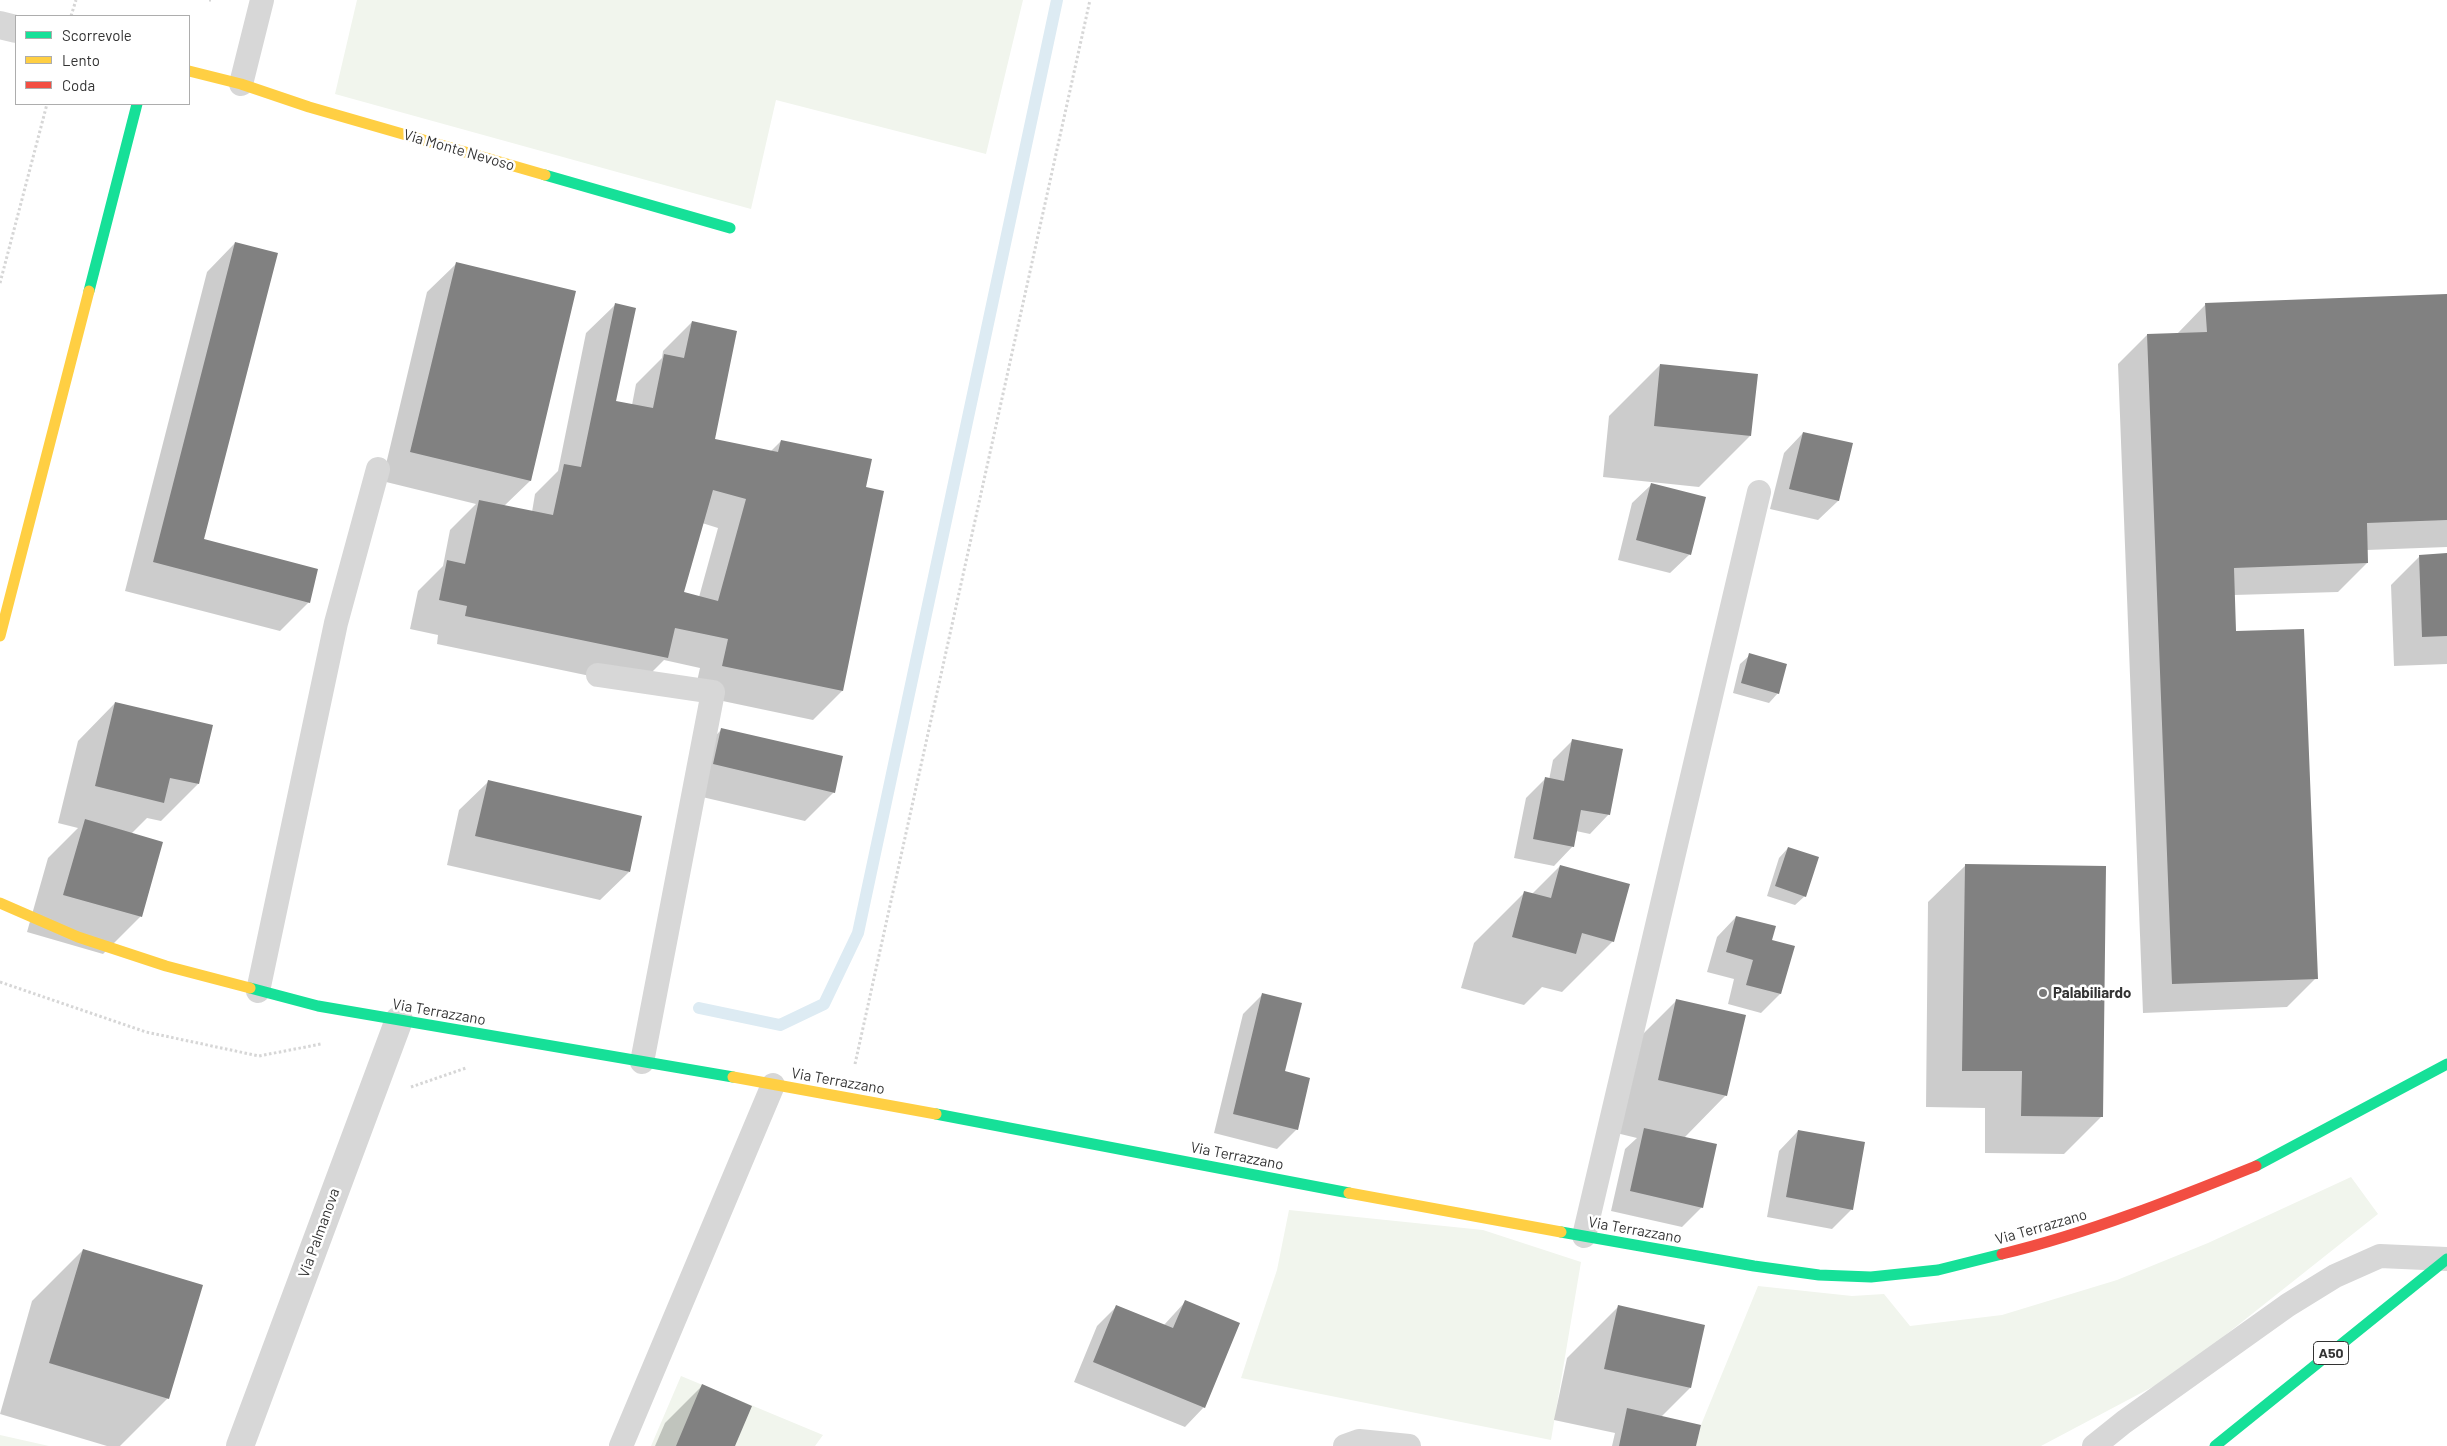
<!DOCTYPE html>
<style>
body{margin:0}
#map{position:relative;width:2447px;height:1446px;overflow:hidden;background:#fff;font-family:Barlow,sans-serif}
canvas{display:block}
.legend{position:absolute;left:15px;top:15px;width:175px;height:90px;box-sizing:border-box;background:#fff;border:1px solid #adadad;margin:0;padding:6px 9px;list-style:none;font-size:15px;color:#333}
.legend li{display:flex;align-items:center;gap:10px;height:25px}
.legend b{width:25px;border:1px solid #adadad}
</style>
<div id="map">
<canvas width="2447" height="1446"></canvas>
<ul class="legend">
<li><b style="height:6px;background:#16e098"></b>Scorrevole</li>
<li><b style="height:6px;background:#ffcf43"></b>Lento</li>
<li><b style="height:6px;background:#f24e42"></b>Coda</li>
</ul>
</div>
<script>
const c = document.querySelector('canvas').getContext('2d');
c.lineJoin = 'round';
function fill(path, color) { c.fillStyle = color; c.fill(path, 'evenodd'); }
function stroke(path, color, width, dash) { c.strokeStyle = color; c.lineWidth = width; c.lineCap = dash ? 'butt' : 'round'; c.setLineDash(dash || []); c.stroke(path); }
function label(font, color, halo, rows, align = 'center') {
  c.font = font + ' Barlow,sans-serif'; c.lineWidth = 5; c.setLineDash([]); c.textBaseline = 'middle'; c.strokeStyle = halo; c.fillStyle = color; for (const [text, x, y, turn = 0] of rows) {
    c.save(); c.translate(x, y); c.rotate((+turn || 0) * Math.PI / 180); c.textAlign = isNaN(turn) ? turn : align; if (halo) c.strokeText(text, 0, 0); c.fillText(text, 0, 0); c.restore();
  }
}
fill(new Path2D(`
 M357 0H1023L986 154 776 100 751 209 335 94Z
 M2351 1177 2378 1214 2175 1375 2041 1446H1696L1701 1425 1758 1286 1852 1296 1884 1294 1910 1326 2002 1315 2117 1280 2208 1243Z
 M1289 1210 1483 1230 1581 1262 1551 1440 1241 1378 1277 1270Z
 M681 1376 823 1435 815 1446H651Z
 M0 1435 49 1446H0Z`), '#f1f5ed');
fill(new Path2D(`
 M235 243 203 540 309 602 280 631 125 591 207 272Z
 M456 264 575 292 530 481 504 506 532 512 535 494 558 471 586 333 615 305V402L632 405 636 384 662 358 663 351 692 322 713 440 770 452 781 441 864 488 842 691 813 720 694 695 700 668 664 660 638 686 437 644 438 635 410 629 418 591 443 566 450 530 476 504 382 481 427 292ZM702 523 718 528 699 597 683 592Z
 M2447 295V547L2367 550V563L2338 592 2234 595 2235 633 2316 978 2287 1007 2143 1013 2118 364 2147 335 2177 334 2206 304Z
 M1660 365 1750 436 1699 487 1603 477 1609 416Z
 M1803 433 1851 444 1838 501 1818 520 1770 509 1784 453Z
 M1652 484 1690 554 1670 573 1618 560 1632 503Z
 M2447 555V664L2394 666 2391 585 2420 556Z
 M1750 655 1778 693 1769 703 1733 693 1740 664Z
 M115 703 198 784 161 821 147 818 131 834 162 843 140 917 103 954 27 932 48 858 78 828 58 823 78 741Z
 M721 730 834 792 805 821 685 793 693 759Z
 M1573 740 1609 814 1590 834 1576 831 1573 846 1554 866 1514 858 1526 798 1545 779 1549 780 1553 760Z
 M488 782 629 872 600 900 447 865 459 810Z
 M1788 848 1805 896 1795 905 1767 896 1779 858Z
 M1966 865 2101 1117 2064 1154 1985 1153V1108L1926 1107 1928 902Z
 M1560 866 1613 941 1562 992 1542 987 1524 1005 1461 988 1474 943 1525 892 1532 894Z
 M1736 917 1770 941 1780 994 1761 1013 1728 1004 1734 979 1707 972 1717 937Z
 M1263 994 1297 1129 1277 1149 1214 1133 1243 1014Z
 M1677 1000 1726 1095 1684 1138 1702 1207 1682 1227 1611 1211 1625 1149 1637 1138 1608 1131 1626 1051Z
 M1798 1131 1852 1209 1832 1229 1767 1217 1779 1151Z
 M83 1250 168 1398 120 1446H107L0 1414 32 1301Z
 M1185 1302 1204 1407 1185 1427 1074 1382 1097 1326 1117 1306 1164 1325Z
 M1618 1307 1690 1388 1661 1417 1695 1446H1612L1615 1433 1554 1420 1567 1358Z
 M702 1386 734 1446H655L665 1423Z`), '#0003');
stroke(new Path2D(`
 M699 1008 780 1025 824 1004 858 933 1057 0`), '#ddebf3', 12);
fill(new Path2D(`
 M235 242 278 253 204 539 318 569 310 603 153 562Z
 M456 262 576 291 531 481 410 452Z
 M2447 294V520L2367 523 2368 563 2234 568 2236 631 2304 629 2318 979 2172 984 2147 334 2207 332 2205 303Z
 M615 303 636 308 616 401 653 408 664 354 684 358 692 321 737 331 715 439 778 452 781 440 872 459 866 487 884 491 843 691 722 666 728 639 675 628 668 658 465 616 467 606 439 600 447 560 465 564 479 500 553 515 564 464 581 467ZM713 490 746 499 718 601 684 592Z
 M1660 364 1758 374 1751 436 1654 426Z
 M1803 432 1853 443 1839 501 1789 489Z
 M1651 483 1706 497 1691 555 1636 540Z
 M2447 553V636L2422 637 2419 555Z
 M1749 653 1787 664 1779 694 1741 683Z
 M115 702 213 725 199 784 170 778 164 803 95 786Z
 M721 728 843 756 835 793 713 764Z
 M1572 739 1623 749 1610 815 1581 810 1574 847 1533 839 1545 777 1564 781Z
 M488 780 642 816 630 872 475 836Z
 M85 819 163 842 142 917 63 895Z
 M1788 847 1819 857 1806 897 1775 886Z
 M1965 864 2106 866 2103 1117 2021 1116 2022 1071H1962Z
 M1560 865 1630 884 1614 942 1582 933 1576 954 1512 937 1524 891 1551 898Z
 M1736 916 1776 926 1772 940 1795 946 1781 994 1746 985 1753 960 1726 952Z
 M1262 993 1302 1003 1285 1071 1310 1078 1298 1130 1233 1114Z
 M1676 999 1746 1015 1727 1096 1658 1080Z
 M1644 1128 1717 1144 1703 1208 1630 1191Z
 M1798 1130 1865 1142 1853 1210 1786 1197Z
 M83 1249 203 1285 169 1399 49 1363Z
 M1185 1300 1240 1323 1205 1408 1093 1362 1116 1305 1173 1328Z
 M1618 1305 1705 1325 1691 1388 1604 1369Z
 M702 1384 752 1406 735 1446H676Z
 M1627 1408 1701 1425 1696 1446H1619Z`), '#818181');
stroke(new Path2D(`
 M209 0H211
 M71 16 76 0
 M0 283 47 104
 M0 982 146 1032 259 1056 321 1044
 M855 1064 1090 0
 M411 1087 466 1068`), '#d6d6d6', 3, [2.5, 2.5]);
stroke(new Path2D(`
 M241 84 262 0
 M598 675 713 692 642 1062
 M258 991 336 623 378 469
 M1584 1236 1759 492
 M621 1446 773 1085
 M1345 1446 1359 1441 1409 1446
 M2094 1446 2124 1422 2288 1305 2335 1276 2380 1256 2447 1259`), '#d7d7d7', 24);
stroke(new Path2D(`
 M0 25 16 29
 M240 1446 399 1020`), '#d7d7d7', 28);
stroke(new Path2D(`
 M545 175 730 228
 M89 291 137 104
 M250 988 318 1006 733 1077
 M936 1114 1349 1193
 M2256 1166 2447 1064
 M1561 1232 1754 1266 1819 1275 1871 1277 1938 1270 2002 1254
 M2215 1446 2447 1259`), '#16e098', 11);
stroke(new Path2D(`
 M189 71 241 84 309 107 545 175
 M0 636 89 291
 M0 903 78 937 166 966 250 988
 M733 1077 936 1114
 M1349 1193 1561 1232`), '#ffcf43', 11);
stroke(new Path2D(`
 M2002 1254C2089 1233 2174 1199 2256 1166`), '#f24e42', 11);
for (const [x, y, r, color] of [
 [2043,993,5,"#7a7a7a"]
]) { const dot = new Path2D(); dot.arc(x, y, r, 0, 2 * Math.PI); c.fillStyle = color; c.fill(dot); stroke(dot, '#fff', 2); }
for (const [x, y, w] of [
 [2331,1353,35]
]) { const box = new Path2D(); box.roundRect(x - w / 2, y - 11.5, w, 23, 4); c.fillStyle = '#fff'; c.fill(box); stroke(box, '#333', 1); }
label('bold 14px', '#333', null, [
 ["A50",2331,1353]
]);
label('15px', '#333', '#fff', [
 ["Via Monte Nevoso",459,150,16],
 ["Via Terrazzano",439,1012,10],
 ["Via Terrazzano",838,1081,10],
 ["Via Terrazzano",1237,1156,11],
 ["Via Terrazzano",2041,1227,-16],
 ["Via Terrazzano",1635,1230,10],
 ["Via Palmanova",319,1233,-70]
]);
label('bold 15px', '#333', '#fff', [
 ["Palabiliardo",2053,993]
], 'left');
</script>
